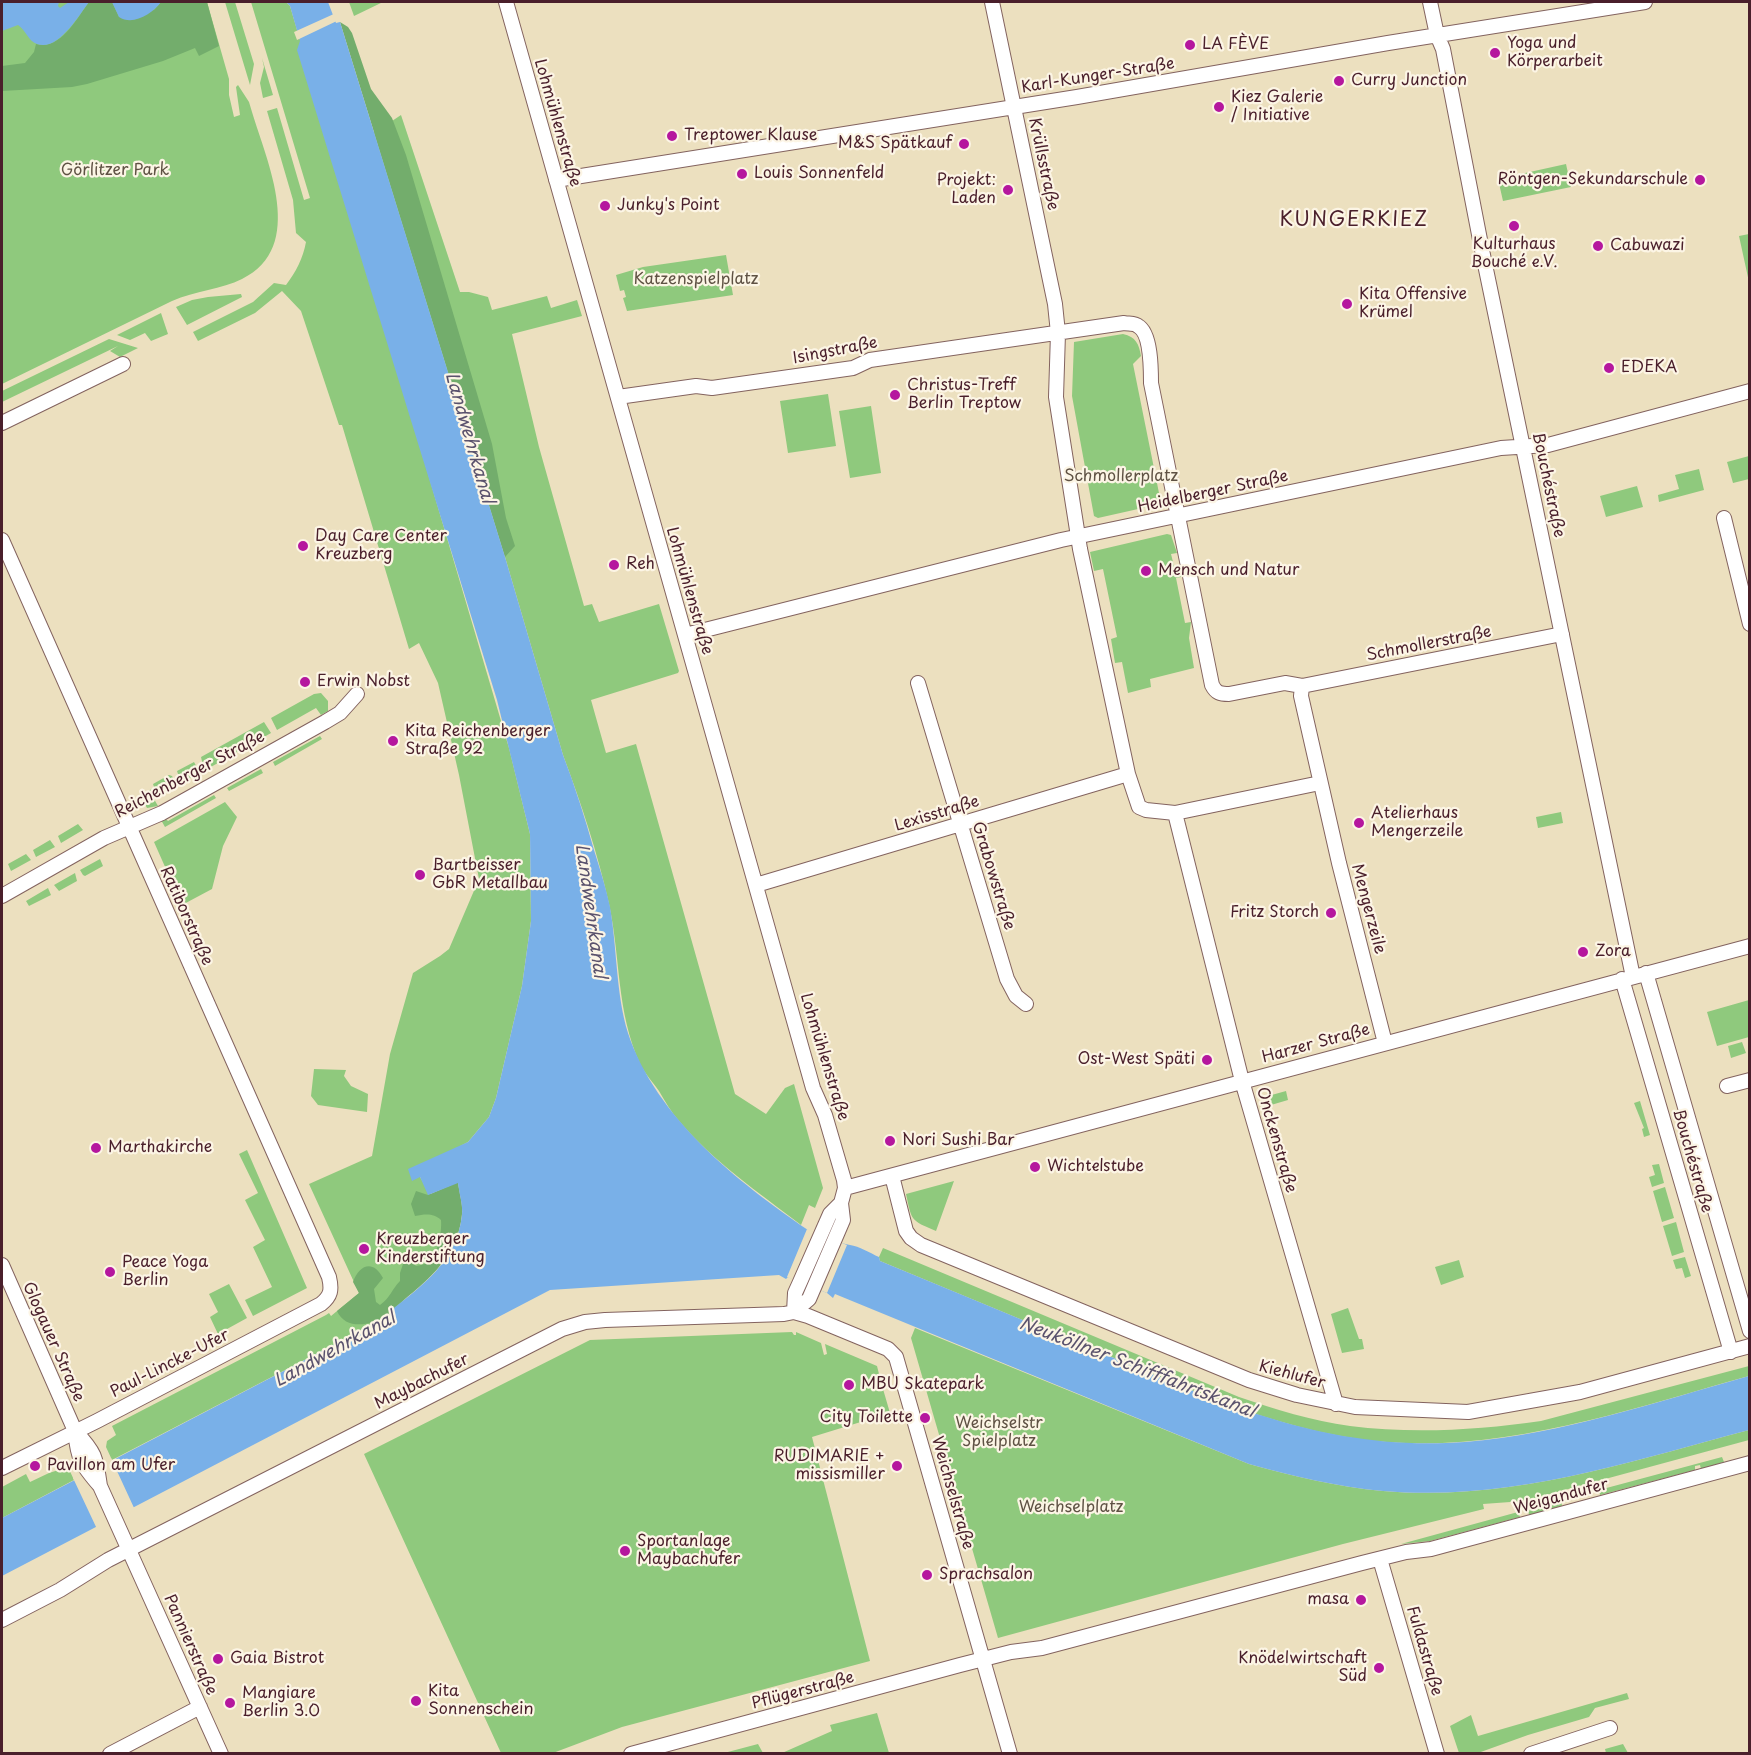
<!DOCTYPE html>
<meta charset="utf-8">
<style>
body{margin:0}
#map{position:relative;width:1751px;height:1755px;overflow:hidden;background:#ece0bf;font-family:"Playpen Sans",sans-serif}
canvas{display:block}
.frame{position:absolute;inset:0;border:3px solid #4a1f2b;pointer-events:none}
</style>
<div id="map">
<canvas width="1751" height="1755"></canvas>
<div class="frame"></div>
</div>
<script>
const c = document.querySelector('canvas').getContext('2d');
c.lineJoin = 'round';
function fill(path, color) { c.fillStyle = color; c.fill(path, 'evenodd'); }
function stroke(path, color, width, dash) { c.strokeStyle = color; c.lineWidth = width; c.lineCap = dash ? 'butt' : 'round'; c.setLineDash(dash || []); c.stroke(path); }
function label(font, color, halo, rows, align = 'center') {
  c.font = font + ' "Playpen Sans",sans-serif'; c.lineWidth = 4.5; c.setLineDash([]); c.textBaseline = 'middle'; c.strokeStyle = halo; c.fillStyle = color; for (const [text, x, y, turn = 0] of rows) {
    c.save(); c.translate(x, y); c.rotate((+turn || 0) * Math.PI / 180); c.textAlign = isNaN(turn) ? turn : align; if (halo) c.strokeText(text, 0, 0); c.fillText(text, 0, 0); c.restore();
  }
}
fill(new Path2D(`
 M2 2H207L229 79V95L234 117 240 115 236 87 238 85 249 102 252 112C267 162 307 247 242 279 222 289 195 291 172 301L2 384Z
 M225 2H235L254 64 250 85Z
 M251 2H286L290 6 509 748 530 834 531 921 522 986 496 1098 489 1117 468 1142 451 1151 420 1177 457 1238 391 1315 112 1460 106 1447 107 1441 116 1435 112 1426 326 1315 329 1313 331 1316 359 1293 309 1184 372 1156 390 1054 413 973 440 956 449 949 479 879 459 775 438 683 419 643 409 649 342 425H339L301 311 282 291 255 313 198 341 193 332 253 302 274 283 286 285C296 272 303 258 306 242L296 233 293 200 267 111 277 108 304 200 310 198Z
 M349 2H383L354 16Z
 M262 58 273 95 263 98 260 83 264 67Z
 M401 115 460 292H469L488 297 492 310 547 296 551 308 577 300 582 316 512 334 539 447 584 606 592 604 599 622 659 604 679 671 678 673 591 700 606 753 636 744 735 1094 766 1114 785 1088 794 1084 823 1188 815 1208 809 1205 801 1225C758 1192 714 1162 679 1121 671 1112 665 1101 659 1091 653 1082 645 1074 640 1064 616 1010 621 960 609 904 598 854 581 803 563 755L505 557 374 133Z
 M1566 164 1571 187 1503 201 1498 179Z
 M1749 234 1750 239 1749 282 1739 236Z
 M726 255 733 295 627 311 623 298 626 297 624 290 620 291 616 275 643 267Z
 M241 294 242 297 187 325 176 307 192 300 208 297Z
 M161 313 168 334 151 341 145 333 130 340 117 335Z
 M1123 334C1136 337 1139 344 1141 356L1133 364 1160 498 1156 505 1098 518 1094 516 1072 396 1074 342Z
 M109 339 138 348 120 357 110 351 118 346 2 402V391Z
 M828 394 836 446 788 453 780 401Z
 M871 406 881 473 850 478 839 411Z
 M1749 456V479L1733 483 1727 462Z
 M1699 469 1704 490 1659 502 1658 495 1679 489 1675 475Z
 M1637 486 1643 507 1606 517 1600 496Z
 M1167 534 1171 535 1177 553 1171 554 1175 570 1184 568 1186 576 1176 578 1185 623 1191 622 1189 638 1194 668 1150 679 1151 687 1128 693 1122 662 1115 663 1111 639 1117 637 1103 569 1094 571 1090 552Z
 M321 693 328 701V711L321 715 316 708 277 730 271 718 314 694Z
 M264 722 271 733 209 768 207 764 203 766 201 757Z
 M320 736 322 739 275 766 273 762Z
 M194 762 200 773 181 783 177 771Z
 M261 769 263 773 229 791 227 788Z
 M169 775 172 776 177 785 154 799 158 806 147 808 141 797 154 787 153 784Z
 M214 795 216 798 165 827 161 820 165 818 168 821Z
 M225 802 237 817 223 846 212 889 182 905 154 842Z
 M1561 812 1563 823 1538 828 1536 817Z
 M78 824 83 830 61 843 58 836Z
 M50 840 55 847 36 857 33 850Z
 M26 854 31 860 11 871 8 864Z
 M100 859 103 866 85 876 83 875 80 870Z
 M75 873 77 881 59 891 54 885Z
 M48 888 51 895 29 906 26 901Z
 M1749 1000V1037L1717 1046 1707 1012Z
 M1742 1042 1746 1053 1731 1058 1728 1046Z
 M314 1069 346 1070 344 1076 351 1086 368 1094 367 1112 318 1105 311 1096Z
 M1286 1091 1288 1100 1271 1105 1268 1096Z
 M1640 1101 1650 1135 1644 1137 1642 1129 1644 1128 1634 1103Z
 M247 1150 307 1288 253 1316 245 1300 272 1287 253 1247 265 1240 245 1200 258 1193 239 1154Z
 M1659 1164 1664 1183 1652 1187 1649 1177 1655 1175 1652 1165Z
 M954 1181 936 1231C910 1220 912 1221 906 1194Z
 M1665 1187 1674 1218 1662 1222 1653 1191Z
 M1676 1222 1684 1252 1672 1256 1663 1226Z
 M883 1248 1239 1397C1275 1409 1312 1421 1350 1426 1413 1434 1479 1430 1541 1421L1749 1366V1376C1623 1411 1491 1458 1358 1439 1304 1431 1252 1414 1201 1394L880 1261 879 1257Z
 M1685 1257 1691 1276 1685 1278 1682 1268 1676 1269 1673 1260Z
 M1459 1260 1464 1277 1441 1285 1435 1267Z
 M229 1284 247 1318 218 1334 210 1317 218 1312 209 1294Z
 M1348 1308 1359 1339H1362L1364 1349 1342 1353 1331 1314Z
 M915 1328 1249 1464C1293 1476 1337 1487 1383 1491 1509 1502 1629 1462 1749 1430V1440L1524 1501 1483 1504 1484 1509 1343 1544 998 1638 911 1338Z
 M792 1332 794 1335H796V1332L821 1343 824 1355 827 1354 825 1344 877 1366 881 1382 879 1383 881 1389H883L890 1413 812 1437 870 1661 622 1727 553 1753H501L364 1454 590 1340Z
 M1722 1457 1724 1462 1701 1469 1700 1465 1695 1466V1470L1600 1495 1599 1490Z
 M68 1467 74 1480 2 1518V1487L26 1474 30 1482 49 1473Z
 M1561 1500 1562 1506 1529 1515 1528 1509Z
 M1518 1512 1520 1517 1430 1541 1401 1544Z
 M1627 1693 1629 1699 1595 1708 1589 1717 1528 1735 1478 1753H1459L1450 1726 1471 1715 1478 1736Z
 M877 1713 889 1753H782L832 1731 830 1725Z
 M758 1744 763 1753H724Z
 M1623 1744 1628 1753H1606L1605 1749Z`), '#8fc97d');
fill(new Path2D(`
 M89 2H112L119 17 154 10 161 2H207L219 46 199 56 195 48 163 61 87 84 72 87 2 91V66L25 63 34 52 36 44C60 51 77 18 89 2Z
 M340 22 348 27 352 33 371 89 392 118 406 155 492 444 506 518 515 546 505 557Z
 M458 1182C459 1192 463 1204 462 1214 458 1260 422 1285 389 1312L391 1315C375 1323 347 1333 337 1311L359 1293 353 1282C359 1265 373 1259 383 1278L374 1289 376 1302 380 1305C390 1298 392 1289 400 1281V1273L404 1261 409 1260 416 1266C419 1265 423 1265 426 1263 438 1257 442 1232 441 1220 434 1213 425 1214 415 1216L411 1204 416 1191 428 1195Z`), '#73ad6c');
fill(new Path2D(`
 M2 2H59L58 6 60 8 69 2H89C79 15 58 52 37 44 28 41 26 30 18 25L2 31Z
 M112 2H161C152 14 133 26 119 17Z
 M286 2H328L336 23 340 22 505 557 563 755C575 786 585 818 594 850 600 869 606 888 610 907 617 947 616 995 628 1033 656 1118 738 1182 808 1230 819 1237 839 1243 850 1245 859 1246 870 1253 879 1257L880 1261C955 1292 1030 1323 1104 1354 1226 1405 1329 1452 1465 1442 1562 1434 1656 1402 1749 1376V1430C1629 1462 1509 1502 1383 1491 1337 1487 1293 1476 1249 1464L835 1294 833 1298 827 1293 788 1277 786 1279 779 1275 550 1290 2 1576V1518L391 1315 389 1312C423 1285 457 1261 462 1215 463 1205 459 1193 458 1183L428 1195 420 1177 412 1181 408 1169 468 1142 489 1117 496 1098 522 986 531 921 530 834 497 700 297 50 300 41 290 6Z`), '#79b0e8');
fill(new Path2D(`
 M336 13 338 20 341 19 297 40 294 32Z
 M807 1229 847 1245 827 1293 787 1277Z
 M111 1458 135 1510 97 1529 73 1478Z`), '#ece0bf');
const minor = new Path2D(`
 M506 2 813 1088 825 1115 844 1180 845 1188 841 1203 843 1220 809 1299 794 1312
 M992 2 1055 304 1058 333 1056 397 1080 549 1128 774 1139 807 1146 810 1175 813 1320 783
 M1430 2 1437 35 1443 49 1482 250 1633 977
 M556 180 1077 97 1388 43 1645 2
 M618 397 696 386 712 388 853 368 870 360 1124 323C1128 324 1135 323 1138 326 1151 333 1151 370 1151 383L1212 685C1216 693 1220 694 1229 694L1285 683 1302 686 1562 634
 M2 423 123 364
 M1724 518 1750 624
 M2 540 329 1277C332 1290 331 1296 321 1304L97 1421 2 1468
 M685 635 1061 540 1501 448 1548 445 1750 391
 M918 683 1007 979 1016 996 1026 1004
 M1302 686 1301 696 1339 863 1385 1043
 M1175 813 1242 1081 1336 1404
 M756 885 1128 774
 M2 896 104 838 162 813 325 722 340 713 357 694
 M1646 973 1750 1331
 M1622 979 1731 1352
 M1727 1086 1750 1080
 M892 1176 906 1231 911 1238 921 1245 1249 1380 1297 1395 1355 1407 1468 1412 1580 1392 1750 1346
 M845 1188 1750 946
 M2 1265 75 1431C95 1452 96 1457 100 1486
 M794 1312 795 1293 800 1282 830 1214 841 1203
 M75 1431C78 1460 81 1464 100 1486L221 1754
 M1380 1559 1437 1754
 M2 1620 60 1590 108 1560 562 1329 585 1322 605 1320 784 1314 794 1312 808 1316 888 1349 896 1357 1010 1754
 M110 1754 200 1707
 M631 1754 960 1665 1011 1652 1042 1648 1362 1563 1406 1552 1431 1549 1750 1463
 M1531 1754 1610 1728`);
stroke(minor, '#83635f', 16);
stroke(minor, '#fff', 14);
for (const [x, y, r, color] of [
 [1190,45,6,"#b5179e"],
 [1495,53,6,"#b5179e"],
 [1339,81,6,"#b5179e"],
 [1219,107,6,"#b5179e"],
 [672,136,6,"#b5179e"],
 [964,144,6,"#b5179e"],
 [742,174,6,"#b5179e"],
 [1700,180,6,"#b5179e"],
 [1008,190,6,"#b5179e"],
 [605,206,6,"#b5179e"],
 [1514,226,6,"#b5179e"],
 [1598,246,6,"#b5179e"],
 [1347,304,6,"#b5179e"],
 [1609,368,6,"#b5179e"],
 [895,395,6,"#b5179e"],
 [303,546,6,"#b5179e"],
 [614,565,6,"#b5179e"],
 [1146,571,6,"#b5179e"],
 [305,682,6,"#b5179e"],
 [393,741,6,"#b5179e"],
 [1359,823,6,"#b5179e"],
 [420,875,6,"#b5179e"],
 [1331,913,6,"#b5179e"],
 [1583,952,6,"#b5179e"],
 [1207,1060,6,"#b5179e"],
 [890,1141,6,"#b5179e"],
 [96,1148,6,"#b5179e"],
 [1035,1167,6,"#b5179e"],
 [364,1249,6,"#b5179e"],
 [110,1272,6,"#b5179e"],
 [849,1385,6,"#b5179e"],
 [925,1418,6,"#b5179e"],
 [35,1466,6,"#b5179e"],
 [897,1466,6,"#b5179e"],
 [625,1551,6,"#b5179e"],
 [927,1575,6,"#b5179e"],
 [1361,1600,6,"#b5179e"],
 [218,1659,6,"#b5179e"],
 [1379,1668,6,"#b5179e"],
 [416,1701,6,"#b5179e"],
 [230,1703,6,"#b5179e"]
]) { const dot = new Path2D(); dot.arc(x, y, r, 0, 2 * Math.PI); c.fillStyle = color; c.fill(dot); stroke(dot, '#fcf5e5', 2); }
label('16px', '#4a1f2b', '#fcf5e5', [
 ["Yoga und",1507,44],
 ["Körperarbeit",1507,62],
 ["LA FÈVE",1202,45],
 ["Curry Junction",1351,81],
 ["Kiez Galerie",1231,98],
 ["/ Initiative",1231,116],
 ["Treptower Klause",684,136],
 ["M&S Spätkauf",952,144,"right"],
 ["Louis Sonnenfeld",754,174],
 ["Röntgen-Sekundarschule",1688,180,"right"],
 ["Projekt:",996,181,"right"],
 ["Laden",996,199,"right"],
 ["Junky's Point",617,206],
 ["Kulturhaus",1514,245,"center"],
 ["Bouché e.V.",1514,263,"center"],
 ["Cabuwazi",1610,246],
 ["Kita Offensive",1359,295],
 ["Krümel",1359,313],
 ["EDEKA",1621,368],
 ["Christus-Treff",907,386],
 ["Berlin Treptow",907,404],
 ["Day Care Center",315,537],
 ["Kreuzberg",315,555],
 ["Reh",626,565],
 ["Mensch und Natur",1158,571],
 ["Erwin Nobst",317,682],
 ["Kita Reichenberger",405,732],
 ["Straße 92",405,750],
 ["Atelierhaus",1371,814],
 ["Mengerzeile",1371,832],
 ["Bartbeisser",432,866],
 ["GbR Metallbau",432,884],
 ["Fritz Storch",1319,913,"right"],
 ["Zora",1595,952],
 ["Ost-West Späti",1195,1060,"right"],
 ["Nori Sushi Bar",902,1141],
 ["Marthakirche",108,1148],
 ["Wichtelstube",1047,1167],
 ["Kreuzberger",376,1240],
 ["Kinderstiftung",376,1258],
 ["Peace Yoga",122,1263],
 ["Berlin",122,1281],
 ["MBU Skatepark",861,1385],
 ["City Toilette",913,1418,"right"],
 ["RUDIMARIE +",885,1457,"right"],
 ["missismiller",885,1475,"right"],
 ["Pavillon am Ufer",47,1466],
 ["Sportanlage",637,1542],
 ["Maybachufer",637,1560],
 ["Sprachsalon",939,1575],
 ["masa",1349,1600,"right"],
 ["Gaia Bistrot",230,1659],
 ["Knödelwirtschaft",1367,1659,"right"],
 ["Süd",1367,1677,"right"],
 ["Kita",428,1692],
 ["Sonnenschein",428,1710],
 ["Mangiare",242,1694],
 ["Berlin 3.0",242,1712]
], 'left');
label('16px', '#4a1f2b', '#fcf5e5', [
 ["Karl-Kunger-Straße",1098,76,-9],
 ["Lohmühlenstraße",557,123,74],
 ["Krüllsstraße",1043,164,78],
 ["Isingstraße",835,351,-11],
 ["Bouchéstraße",1548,485,78],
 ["Heidelberger Straße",1213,492,-12],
 ["Lohmühlenstraße",689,591,74],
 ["Schmollerstraße",1429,644,-11],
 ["Reichenberger Straße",190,775,-28],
 ["Lexisstraße",937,814,-17],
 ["Grabowstraße",993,876,73],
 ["Mengerzeile",1368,909,75],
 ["Ratiborstraße",186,916,66],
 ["Harzer Straße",1316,1044,-15],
 ["Lohmühlenstraße",824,1057,73],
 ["Onckenstraße",1276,1140,74],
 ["Bouchéstraße",1692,1161,74],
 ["Glogauer Straße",53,1342,66],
 ["Paul-Lincke-Ufer",170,1364,-27],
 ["Kiehlufer",1292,1375,15],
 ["Maybachufer",422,1382,-27],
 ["Weichselstraße",952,1493,74],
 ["Weigandufer",1561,1497,-15],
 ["Pannierstraße",190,1645,66],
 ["Fuldastraße",1424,1651,74],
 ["Pflügerstraße",803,1691,-15]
]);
label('16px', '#5f5244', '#fcf5e5', [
 ["Görlitzer Park",115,171],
 ["Katzenspielplatz",696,280],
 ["Schmollerplatz",1121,477],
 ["Weichselstr",999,1424],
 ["Spielplatz",999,1442],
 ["Weichselplatz",1071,1508]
]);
label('italic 18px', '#5a526d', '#fcf5e5', [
 ["Landwehrkanal",469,438,74],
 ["Landwehrkanal",590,911,82],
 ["Landwehrkanal",335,1350,-29],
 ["Neuköllner Schifffahrtskanal",1137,1368,21]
]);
c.letterSpacing = '1.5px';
label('20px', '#4a1f2b', '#fcf5e5', [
 ["KUNGERKIEZ",1354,220]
]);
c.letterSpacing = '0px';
</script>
